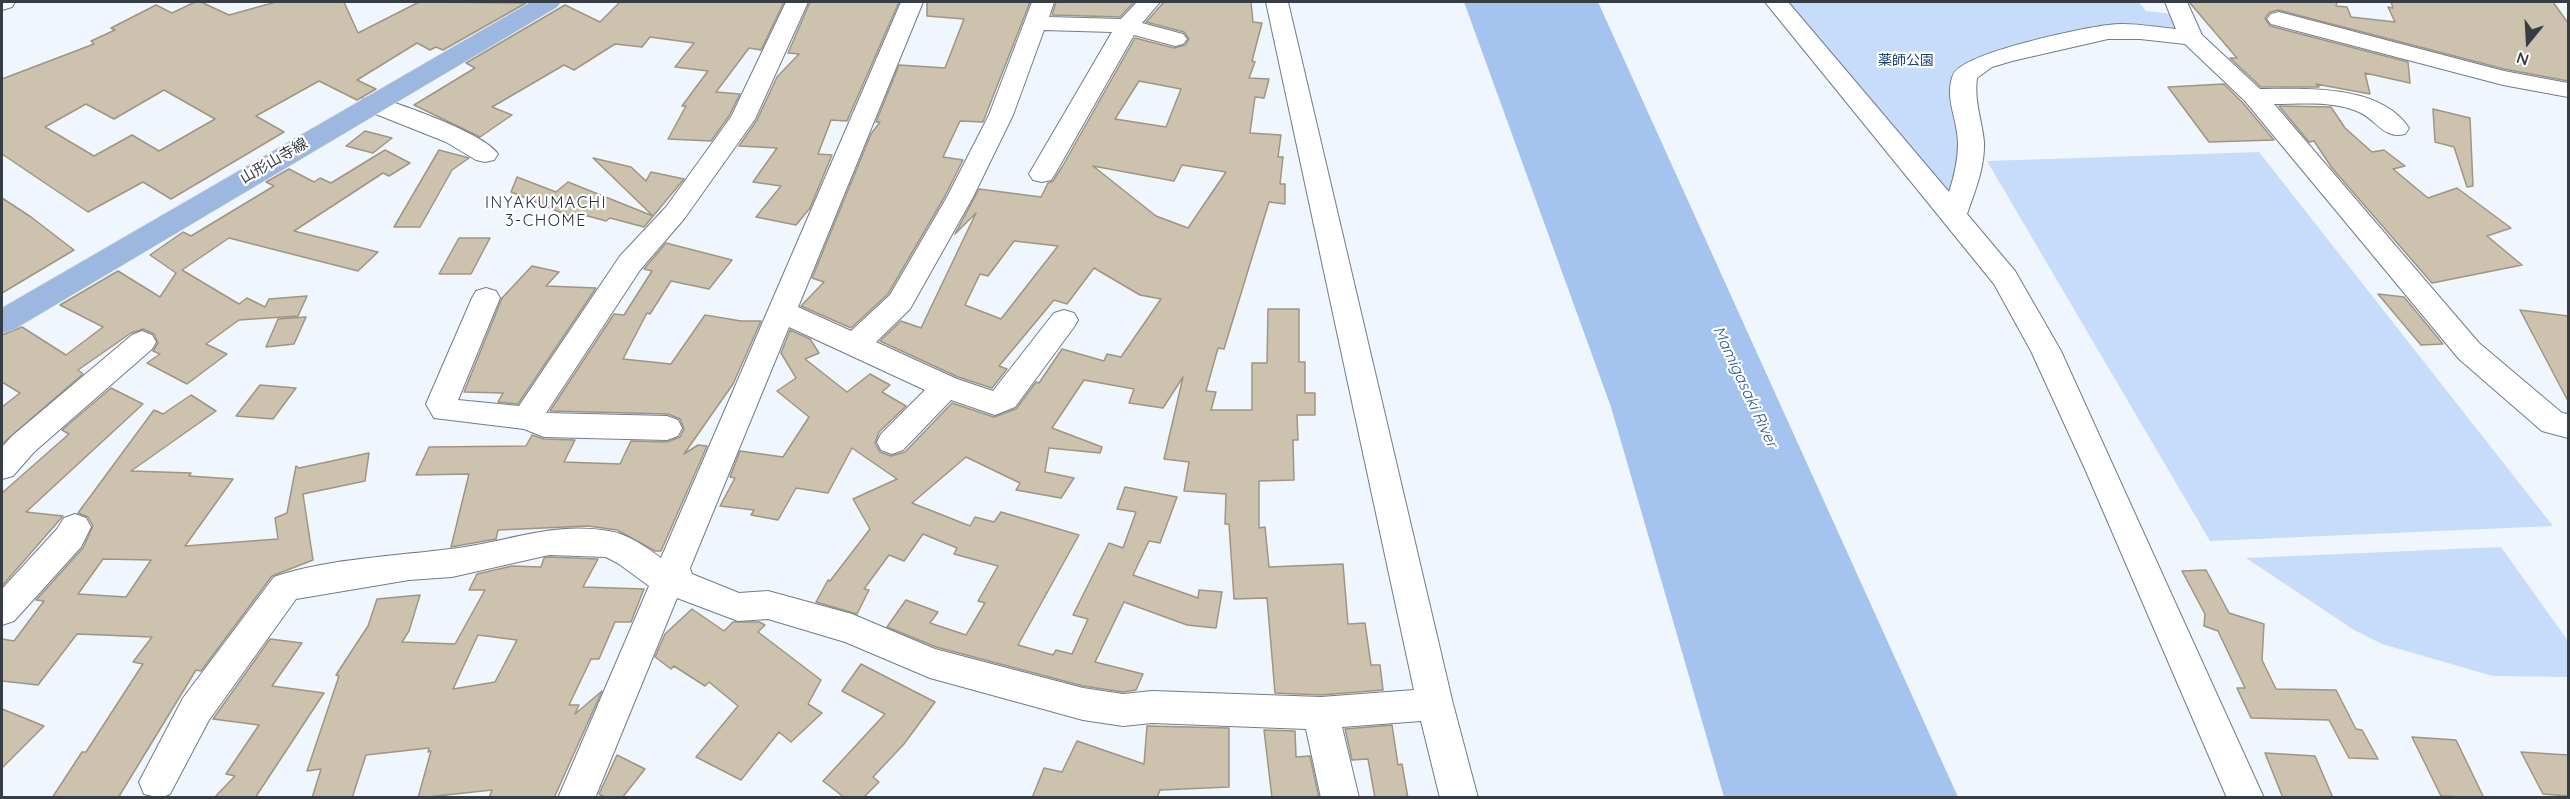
<!DOCTYPE html>
<meta charset="utf-8">
<style>
body{margin:0}
#map{position:relative;width:2570px;height:799px;overflow:hidden;background:#f0f6fe;font-family:Quicksand,sans-serif}
canvas{display:block}
.frame{position:absolute;inset:0;border:3px solid #373d44;pointer-events:none}
.north{position:absolute;left:2498px;top:12px;width:60px;height:60px;-webkit-text-stroke:4px #fff;paint-order:stroke;rotate:198deg;font-size:16px;font-weight:700;line-height:24px;text-align:center;color:#373d44}
.north::after{content:'';display:block;margin:auto;width:21px;height:27px;background:#373d44;clip-path:polygon(50% 0,100% 100%,50% 72%,0 100%)}
</style>
<div id="map">
<canvas width="2570" height="799"></canvas>
<div class="frame"></div>
<div class="north">N</div>
</div>
<script>
const c = document.querySelector('canvas').getContext('2d');
c.lineJoin = 'round';
function fill(path, color) { c.fillStyle = color; c.fill(path, 'evenodd'); }
function stroke(path, color, width, dash) { c.strokeStyle = color; c.lineWidth = width; c.lineCap = dash ? 'butt' : 'round'; c.setLineDash(dash || []); c.stroke(path); }
function label(font, color, halo, rows, align = 'center') {
  c.font = font + ' Quicksand,"Noto Sans JP",sans-serif'; c.lineWidth = 4.5; c.setLineDash([]); c.textBaseline = 'middle'; c.strokeStyle = halo; c.fillStyle = color; for (const [text, x, y, turn = 0] of rows) {
    c.save(); c.translate(x, y); c.rotate((+turn || 0) * Math.PI / 180); c.textAlign = isNaN(turn) ? turn : align; if (halo) c.strokeText(text, 0, 0); c.fillText(text, 0, 0); c.restore();
  }
}
fill(new Path2D(`
 M1782 2H2139L2146 11 2182 15 2192 38 2140 32 1984 62 1965 75 1953 216Z
 M2259 152 2553 526 2210 541 1987 161Z
 M2501 547 2568 641V677L2493 676 2382 644 2354 630 2246 558Z`), '#c7dcfb');
fill(new Path2D(`
 M1464 2H1598L1958 797H1724L1611 407Z`), '#a4c3ef');
const building = new Path2D(`
 M195 2H201L229 15 276 2H344L358 33 419 2 526 3 443 50 436 47 430 50 417 43 357 80 376 89 357 100 319 81 256 116 284 132 171 199 143 182 88 212 2 154V79L94 44 91 41 115 30 111 28 156 5 172 13ZM164 90 215 119 159 151 132 135 94 156 45 127 86 104 114 119Z
 M620 2H784L761 50 749 48 716 92 740 94 729 116 711 141 668 139 686 106H682L708 71 675 67 694 43 650 37 642 47 615 44 574 70 564 65 492 107 512 115 480 137 414 105 475 68 466 63 565 5 600 22Z
 M810 2H899L847 121 831 120 818 154 832 155 810 208 796 225 756 217 781 186 753 182 777 148 739 146 757 120 777 77 799 54 788 53Z
 M927 2H1030L983 122 960 121 943 157 963 160 945 196 888 294 851 328 801 306 824 282 812 278 871 134 880 122H876L899 65 945 68 964 19 927 16Z
 M1056 2H1134L1120 17 1052 15Z
 M1164 2H1251L1253 22 1262 23 1252 61 1255 62 1249 78 1269 79 1264 98 1255 97 1250 133 1281 135 1278 157H1283L1280 184H1285V204L1269 202 1224 349 1218 348 1206 391 1216 392 1211 410H1252V363H1267L1268 309H1299V362H1305V393H1315V415H1297L1298 440H1293L1294 480 1259 481V528L1265 527 1269 567 1343 564 1348 624 1365 623 1371 665H1380L1383 690 1321 695 1275 693 1267 598 1234 599 1229 524H1225L1226 494 1184 491 1189 462 1164 459 1183 377 1163 408 1129 403 1134 389 1084 380 1052 428 1102 447 1100 453 1049 448 1045 472 1074 478 1061 498 1016 490 1020 483 966 457 912 503 970 526 975 517 994 522 1001 512 1079 535 1018 645 1053 655 1056 650 1072 654 1088 619 1073 615 1109 543 1123 548 1136 512 1117 509 1125 487 1177 497 1160 543 1149 541 1133 575 1198 598 1199 590 1222 592 1216 628 1187 625 1124 602 1095 662 1143 674 1136 690 1123 692 1083 686 936 647 887 627 906 600 938 612 930 623 966 635 985 603 978 601 998 566 954 554 957 548 923 534 904 561 889 555 864 589 869 590 857 614 816 602 828 580 830 581 870 529 853 499 897 479 852 448 828 493 796 488 778 520 751 515 754 510 720 506 735 478 730 477 740 451 783 457 809 417 777 391 796 378 781 353 790 330 810 339 819 353 805 359 847 392 870 374 890 385 882 392 906 406 879 432 875 443 880 452 891 456 905 452 952 403 994 417 1016 409 1036 382 1039 383 1062 349 1104 361 1107 354 1121 357 1161 299 1140 295 1094 268 1067 304 1054 300 999 366 1007 369 992 388 958 377 880 341 901 321 921 328 976 213 955 234 979 189 1041 197 1048 183 1053 181 1062 167 1135 38 1174 48 1185 45 1189 39 1184 32 1146 22ZM1139 81 1181 89 1166 127 1115 119ZM1182 165 1226 172 1188 228 1156 216 1093 166 1174 181ZM1014 241 1058 246 1001 319 965 305 980 274 988 276Z
 M2189 2H2337L2336 6 2347 7 2351 17 2395 22 2388 7 2393 8 2391 2H2553L2568 23V81L2504 69 2278 10 2270 12 2265 18 2270 26 2408 62 2410 83 2365 73 2370 94 2316 84 2319 87H2261L2230 58H2237Z
 M2224 84 2243 103 2274 140 2209 142 2168 87Z
 M2279 106 2331 107 2345 128 2372 152 2384 150 2405 166 2393 169 2428 198 2457 188 2511 228 2487 236 2522 265 2432 283 2332 168 2314 141 2309 142Z
 M2433 109 2470 118 2473 186 2467 187 2454 147 2435 142Z
 M365 131 392 138 373 153 346 146Z
 M385 150 410 163 389 176 383 173 294 231 378 252 358 271 229 238 182 270 239 304 247 298 265 307 269 299 307 296 298 316 239 320 206 344 227 354 187 384 147 363 160 354 153 351 158 343 154 334 143 329 131 333 78 370 83 374 2 444V407L20 393 2 382V335L22 327 66 355 103 327 60 305 118 271 160 297 176 273 150 255 183 232 191 236 274 186 266 182 289 169 314 182 320 178 331 183Z
 M439 150 469 158 452 170 420 227H394Z
 M593 158 631 167 646 181 651 172 684 179 644 227 610 218 606 221 584 215 579 220 511 192 517 177 556 192 568 182 653 216Z
 M2 198 31 217 74 250 2 293Z
 M459 238H490L471 274H439Z
 M666 243 732 260 709 289 671 281 650 314 647 313 623 359 671 364 705 315 741 321H761L733 384 684 454 698 445 707 446 661 551H655L617 530 588 526 498 530 496 539 451 547 469 474 416 475 429 447 526 446 532 435 544 439 575 440 564 462 620 464 631 441 667 442 680 437 684 429 680 419 668 414 550 411 614 314 624 315 652 271 644 269Z
 M532 266 559 272 546 286 596 288 518 404 498 402 503 393 464 392 502 298Z
 M2378 294 2404 297 2443 344 2421 345Z
 M2520 310 2568 316V401Z
 M306 317 294 344 266 347 278 319Z
 M260 385 296 388 273 419 236 416Z
 M111 388 143 404 26 512 63 516 2 586V493L69 434 62 430Z
 M191 395 216 411 131 471 191 473 189 476 233 479 185 546 278 539 275 518 287 513 296 466 299 468 369 453 365 481 303 494 313 560 272 576 201 671 196 670 118 798H52L82 752H86L143 664 133 662 152 637 77 634 38 685 2 681V639L14 641 44 601 36 600 83 548 93 526 88 517 78 513 154 410 163 414ZM103 559 151 560 126 597 78 594Z
 M549 557 598 559 583 587 644 589 631 622H615L599 659H591L569 705H579L575 714 602 691 554 798H489L492 790 418 798 431 751 428 752 429 748 366 755 352 798H312L321 769 307 771 339 676 336 675 368 626 377 599 420 595 409 631 402 642 455 644 485 590H469L477 574 512 566 541 567 544 558ZM478 635 517 640 495 682 453 689Z
 M2206 570 2229 613 2264 624 2262 660 2276 689 2336 690 2356 729 2362 730 2378 759 2349 758 2329 720 2251 718 2237 688H2245L2218 631 2204 626 2205 614 2182 571Z
 M692 609 724 631 733 622H759L765 625 758 632 821 680 808 704 822 713 791 742 779 732 741 780 696 757 738 706 709 682 705 686 674 666 671 669 655 657 665 634Z
 M270 639 302 643 272 686 324 693 255 798H214L235 776 226 774 259 725 213 719Z
 M861 664 935 702 904 744 873 777 879 782 863 798H845L823 781 885 714 842 691Z
 M2 709 44 726 2 768Z
 M1392 725 1398 765 1402 764 1408 798H1375L1368 759 1352 760 1345 729Z
 M1147 726 1229 728V787L1160 790 1157 798H1032L1044 768 1062 772 1077 741 1144 764Z
 M1264 730 1295 731 1296 757 1310 756 1319 798H1272Z
 M2412 737 2456 740 2484 798 2441 796Z
 M2521 752 2568 755V796L2543 794Z
 M2265 753 2315 756 2333 798H2283Z
 M617 755 645 769 622 798H606L599 794Z`);
fill(building, '#ccc2ad');
stroke(building, '#9f9581', 1.5);
const minor = new Path2D(`
 M2 2H15L12 7 2 10Z
 M786 2H808L755 119 684 219 640 270 546 413 667 416 678 420 682 428 678 436 667 440 544 437 524 429 434 418 426 404 472 298 476 291 486 288 496 291 500 298 458 400 519 406 620 256 666 207 731 117Z
 M901 2H923L798 307 851 331 890 295 947 197 989 115 1032 2H1054L1049 17 1121 19 1137 2H1160L1142 23 1183 34 1187 39 1183 44 1175 46 1134 35 1055 174 1051 180 1042 182 1033 180 1029 174 1112 32 1044 30 1013 115 973 197 910 309 876 342 957 379 993 391 1054 313 1064 310 1074 313 1078 320 1074 327 1015 407 995 415 951 400 903 450 892 454 881 450 877 442 881 434 925 390 789 327 690 568 692 574 739 593 768 591 852 614 935 649 1083 688 1123 694 1152 691 1321 697 1414 690 1266 2H1288L1453 704 1478 798H1440L1421 721 1342 727 1359 798H1321L1306 729 1152 723 1123 726 1083 720 930 678 845 642 768 619 738 621 677 598 595 798H558L649 586 619 564 606 557 549 555 452 577 409 580 296 599 209 720 170 794 161 798 144 794 139 782 183 698 274 577C325 559 396 556 450 549 505 543 552 521 609 531 628 534 646 547 661 558Z
 M1765 2H1788L1949 192C1954 177 1958 160 1958 143 1958 120 1944 98 1953 75 1961 53 2082 28 2108 25 2130 22 2154 27 2176 29L2165 2H2187L2202 35 2260 89C2306 89 2380 84 2409 128L2405 134C2384 139 2378 122 2361 113 2335 100 2302 104 2274 104L2479 343 2562 413 2568 414V438L2542 431 2459 359 2245 101 2185 44 2140 39H2108L2012 61 1992 67 1977 78C1974 103 1982 119 1984 142 1985 167 1975 191 1967 214L2015 271 2061 351 2264 798H2227L2085 469 2031 351 1994 284Z
 M2279 12 2504 71 2568 83V97L2503 85 2271 24 2267 19 2271 14Z
 M372 96C398 103 484 133 498 154L494 160 485 162 476 160 446 142 363 109 360 104 363 99Z
 M142 331 152 335 156 342 152 349 34 452 13 476 2 479V447L12 436 132 335Z
 M75 514 86 518 91 527 81 547 14 621 2 625V589L57 529 64 518Z`);
const major = new Path2D(`
 M531 2H561L557 7 13 330 2 333V308Z`);
stroke(minor, '#707c8e', 2);
stroke(major, '#d3d4d6', 1);
fill(minor, '#fff');
fill(major, '#9cb8e0');
label('14px', '#1b4177', '#fff', [
 ["薬師公園",1906,61]
]);
label('15px', '#373d44', '#fff', [
 ["山形山寺線",274,161,-30]
]);
c.letterSpacing = '1.5px';
label('16px', '#273241', '#fff', [
 ["INYAKUMACHI",546,203],
 ["3-CHOME",546,221]
]);
c.letterSpacing = '0px';
label('italic 16px', '#30568e', '#fff', [
 ["Mamigasaki River",1745,387,65]
]);
</script>
